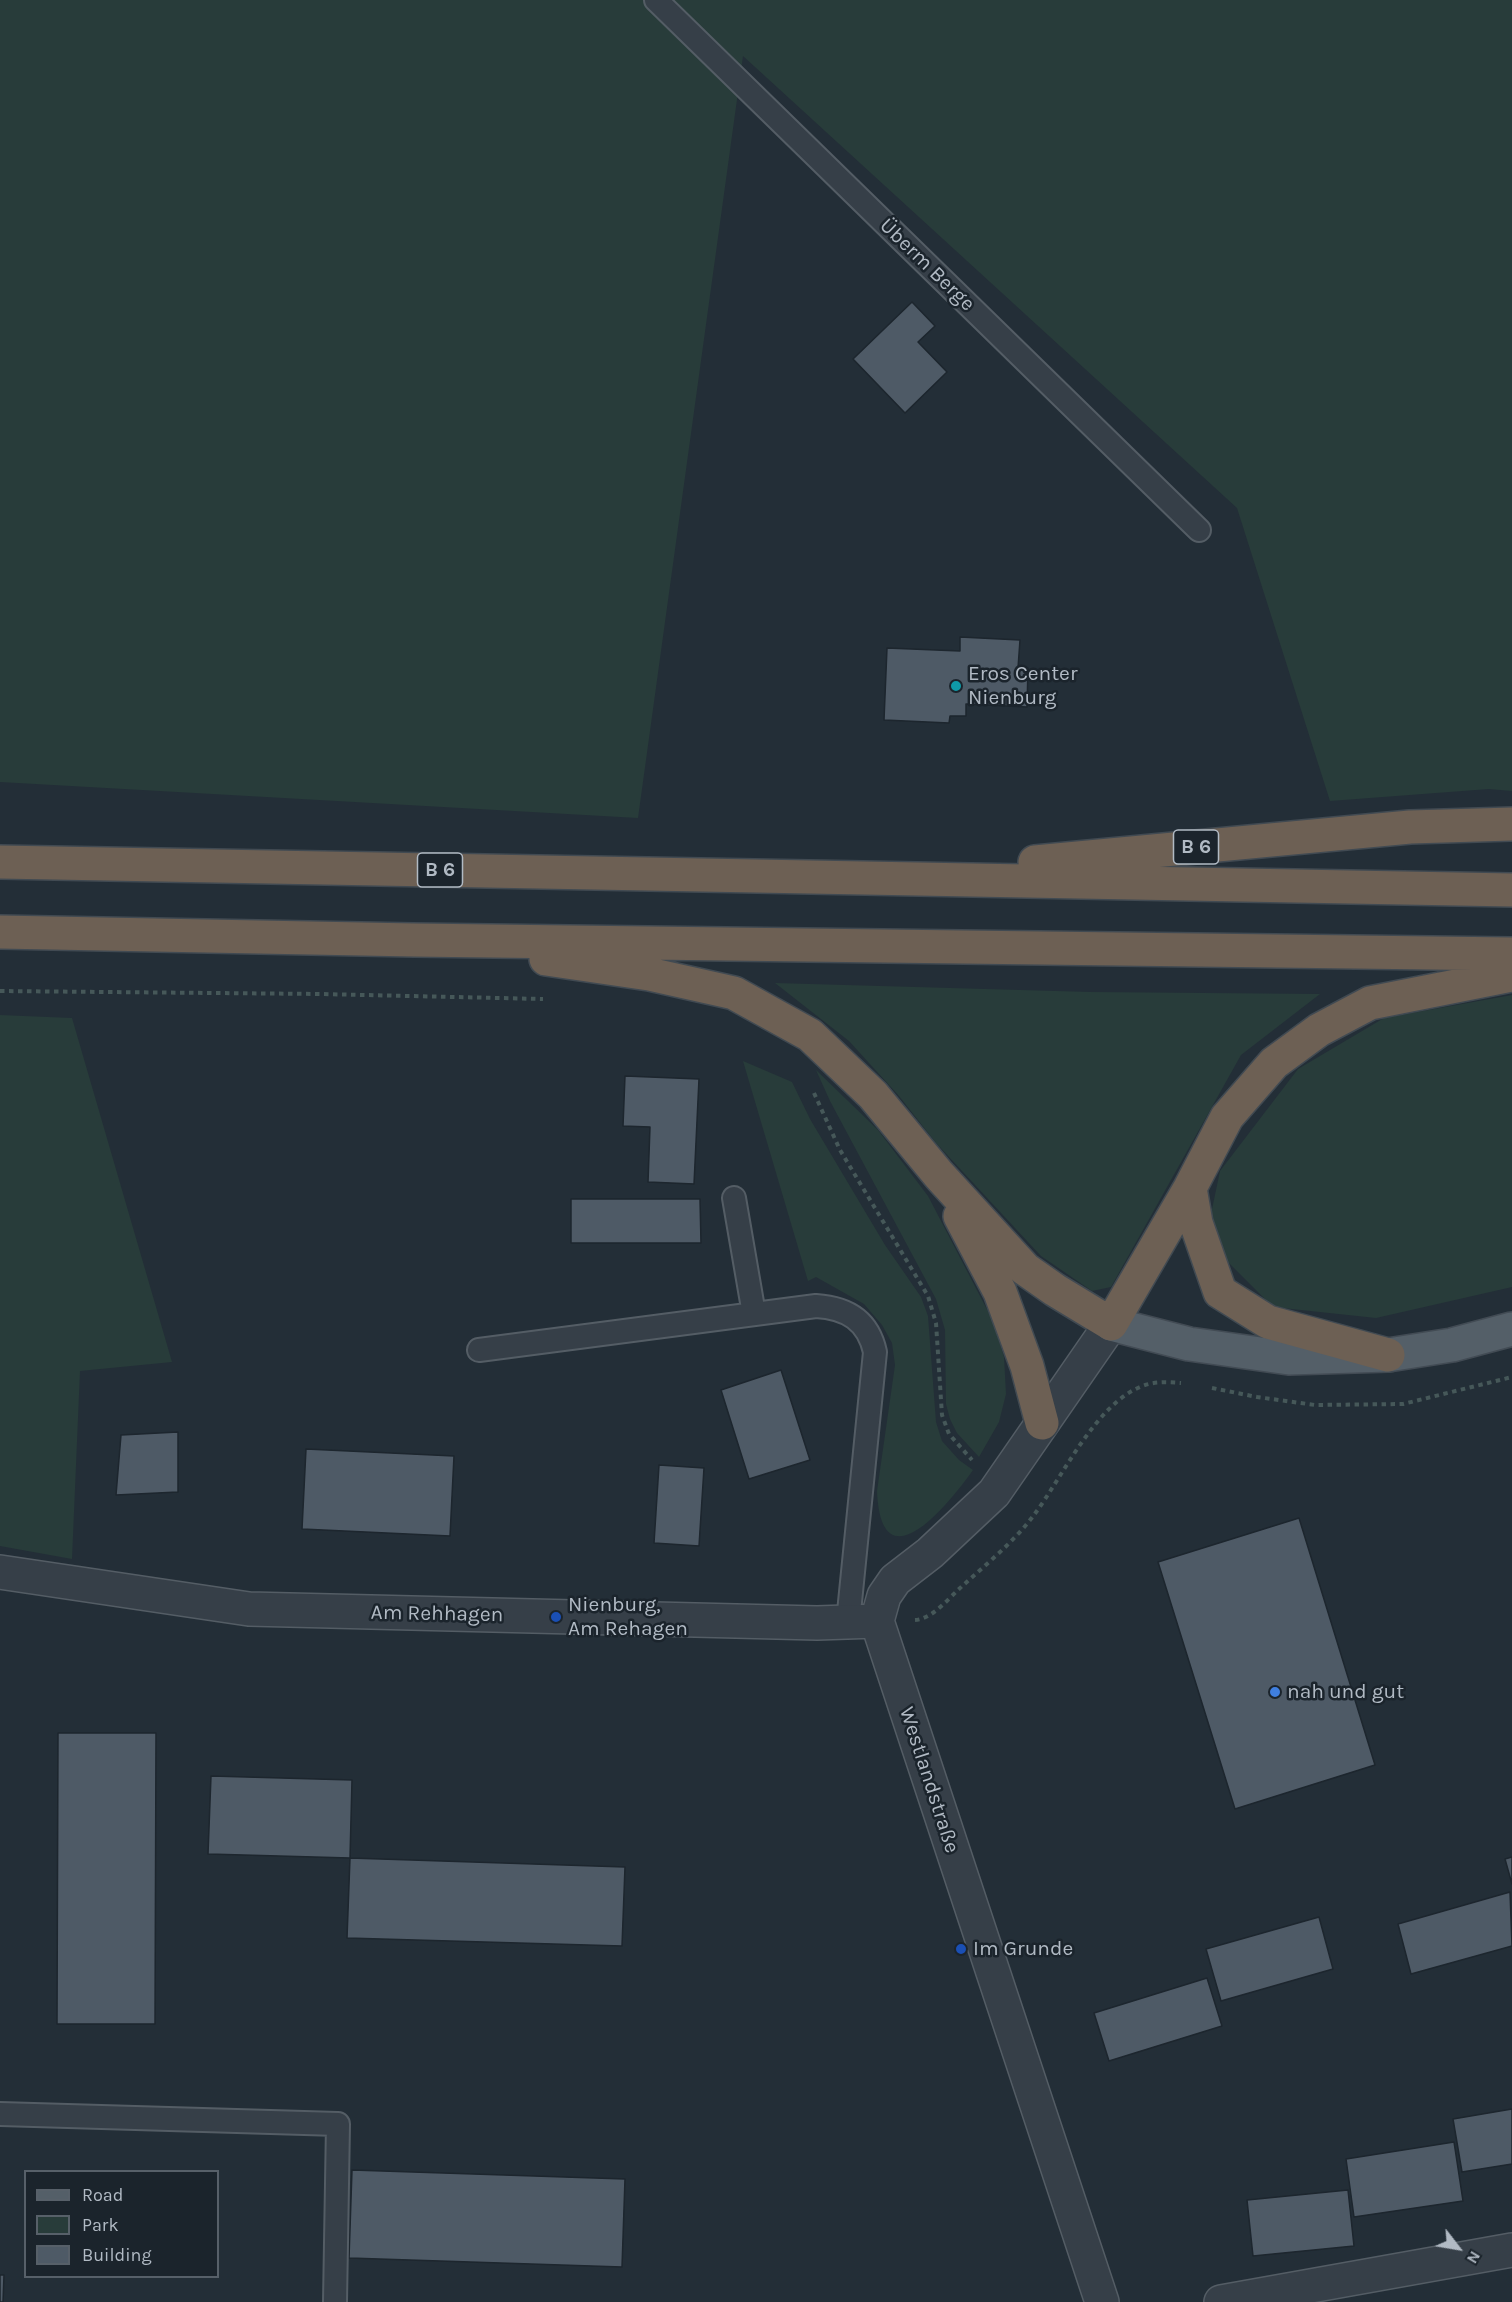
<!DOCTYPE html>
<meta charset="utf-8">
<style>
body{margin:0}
#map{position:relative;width:1512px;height:2302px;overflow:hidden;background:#232e37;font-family:Karla,sans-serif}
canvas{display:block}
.legend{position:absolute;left:24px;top:2170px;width:195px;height:108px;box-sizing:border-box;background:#1b242c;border:2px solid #576069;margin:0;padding:8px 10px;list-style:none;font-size:18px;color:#b1bac4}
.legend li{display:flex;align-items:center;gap:12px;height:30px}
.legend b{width:30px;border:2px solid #576069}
.north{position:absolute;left:1428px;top:2218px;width:60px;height:60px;-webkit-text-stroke:4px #1b242c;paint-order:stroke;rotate:121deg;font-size:16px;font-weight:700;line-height:24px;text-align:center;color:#b1bac4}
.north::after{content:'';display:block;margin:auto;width:21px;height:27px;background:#b1bac4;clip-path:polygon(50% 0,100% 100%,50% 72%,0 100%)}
</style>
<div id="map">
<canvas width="1512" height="2302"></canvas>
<ul class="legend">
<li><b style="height:8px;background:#545f68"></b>Road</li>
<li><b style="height:16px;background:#283c3a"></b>Park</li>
<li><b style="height:16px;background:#4e5a66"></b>Building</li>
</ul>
<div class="north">N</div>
</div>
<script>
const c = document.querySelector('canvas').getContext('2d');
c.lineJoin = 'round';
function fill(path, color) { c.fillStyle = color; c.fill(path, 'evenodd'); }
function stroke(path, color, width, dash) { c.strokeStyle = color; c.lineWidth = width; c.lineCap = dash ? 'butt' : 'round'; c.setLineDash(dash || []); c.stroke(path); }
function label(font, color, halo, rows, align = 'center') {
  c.font = font + ' Karla,sans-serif'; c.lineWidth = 5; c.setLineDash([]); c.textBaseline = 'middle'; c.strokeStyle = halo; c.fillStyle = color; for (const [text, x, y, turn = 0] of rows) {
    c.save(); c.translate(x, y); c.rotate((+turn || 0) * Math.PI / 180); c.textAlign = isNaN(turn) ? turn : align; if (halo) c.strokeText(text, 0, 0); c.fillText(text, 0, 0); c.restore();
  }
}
fill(new Path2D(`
 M0 0H1512V791L1489 789 1330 801 1237 508 743 56 638 818 0 782Z
 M775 983 1091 992 1320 994 1241 1055 1111 1287 1092 1291 1041 1256 936 1143 899 1096 849 1041Z
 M1512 995V1287L1376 1318 1273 1307 1222 1256 1211 1214 1220 1171 1298 1069 1384 1018Z
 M0 1015 72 1018 172 1362 80 1371 72 1559 0 1546Z
 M743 1061 792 1082 810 1119 885 1245 921 1297 928 1316 936 1422 942 1441 959 1460 973 1470C949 1504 881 1588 877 1491L895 1365 892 1343 882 1325 864 1304 816 1277 808 1281Z
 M816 1070 878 1130 928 1196 993 1321 1004 1357 1006 1394 999 1422 979 1457 957 1433 950 1419 946 1404 945 1330 936 1299 830 1101Z`), '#283c3a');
const building = new Path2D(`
 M912 302 935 326 918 342 947 372 905 413 853 359Z
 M960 637 1020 640 1018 668H1028L1027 707 966 704V716H950L949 723 884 720 887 648 960 651Z
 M625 1076 699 1079 694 1184 648 1182 650 1127 623 1126Z
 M571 1199H700L701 1243H571Z
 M781 1370 810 1460 749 1479 721 1390Z
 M178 1432V1492L116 1495 121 1435Z
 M306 1449 454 1456 450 1536 302 1529Z
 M659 1465 704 1468 699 1546 654 1543Z
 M1299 1518 1375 1765 1235 1809 1158 1562Z
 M58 1733H156L155 2024H57Z
 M211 1776 352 1780 350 1858 208 1854Z
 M1512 1857V1884L1505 1859Z
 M350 1858 625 1867 622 1946 347 1938Z
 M1510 1892 1512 1946 1411 1974 1398 1924Z
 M1319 1917 1333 1969 1221 2001 1206 1949Z
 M1207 1978 1222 2026 1109 2061 1094 2013Z
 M1512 2109V2164L1462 2172 1453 2119Z
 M1454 2142 1463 2201 1354 2217 1346 2159Z
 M352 2170 625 2179 622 2267 349 2258Z
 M1348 2190 1354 2246 1253 2256 1247 2200Z
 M0 2275H4L3 2302H0Z`);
fill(building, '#4e5a66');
stroke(building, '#1d262e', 1.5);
const lane = new Path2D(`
 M656 0 1199 530
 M734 1198 754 1314
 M479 1350 816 1306C847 1308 868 1320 875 1352L848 1622
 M0 2114 338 2124 335 2302`);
const street = new Path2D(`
 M0 1572 249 1609 817 1623 877 1621
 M1102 2302 877 1621 884 1596 895 1580 930 1553 994 1493 1111 1324
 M1221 2302 1512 2250`);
const primary = new Path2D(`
 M1111 1324 1189 1344 1289 1358 1388 1355 1452 1345 1512 1329`);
const highway = new Path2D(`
 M0 862 1512 890
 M1035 862 1410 827 1512 824
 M0 932 414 940 1512 954
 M546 959 649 974 734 993 810 1035 873 1095 939 1175 1025 1269 1055 1290 1111 1324 1190 1188 1227 1117 1274 1063 1319 1030 1370 1003 1512 975
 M1190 1188 1196 1223 1220 1292 1268 1322 1388 1355
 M960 1216 1000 1292 1027 1366 1042 1423`);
stroke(lane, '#545d65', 26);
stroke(street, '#545d65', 36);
stroke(primary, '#424b54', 36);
stroke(highway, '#414a52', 36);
stroke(new Path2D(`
 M0 991 320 994 543 999
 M814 1093 840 1150 928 1296 936 1323 942 1415 949 1434 972 1460
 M1212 1388 1257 1397 1315 1405 1403 1404 1512 1377
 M915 1620C932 1619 947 1600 959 1589 984 1566 1013 1543 1034 1515 1063 1476 1095 1406 1140 1387 1153 1381 1167 1382 1181 1383`), '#465859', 4, [4.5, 4.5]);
stroke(lane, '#363f48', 22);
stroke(street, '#363f48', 33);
stroke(primary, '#545f68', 33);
stroke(highway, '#6d6054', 33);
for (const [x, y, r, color] of [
 [956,686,6,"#0f9aa8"],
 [556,1617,6,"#1a4fb4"],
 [1275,1692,6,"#3f7fe0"],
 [961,1949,6,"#1a4fb4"]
]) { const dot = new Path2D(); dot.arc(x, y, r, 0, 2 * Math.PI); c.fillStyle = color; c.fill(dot); stroke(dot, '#1b242c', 2); }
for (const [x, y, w] of [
 [1196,847,45],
 [440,870,45]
]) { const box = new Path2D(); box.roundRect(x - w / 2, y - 17, w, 34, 4.5); c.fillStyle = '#1b242c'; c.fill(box); stroke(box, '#b1bac4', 1.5); }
label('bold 20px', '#b1bac4', null, [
 ["B 6",1196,847],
 ["B 6",440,870]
]);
label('21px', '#b1bac4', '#1b242c', [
 ["Überm Berge",927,265,44],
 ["Am Rehhagen",437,1614,1],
 ["Westlandstraße",929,1780,72]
]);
label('21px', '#b1bac4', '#1b242c', [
 ["Eros Center",968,674],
 ["Nienburg",968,698],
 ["Nienburg,",568,1605],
 ["Am Rehagen",568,1629],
 ["nah und gut",1287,1692],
 ["Im Grunde",973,1949]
], 'left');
</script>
